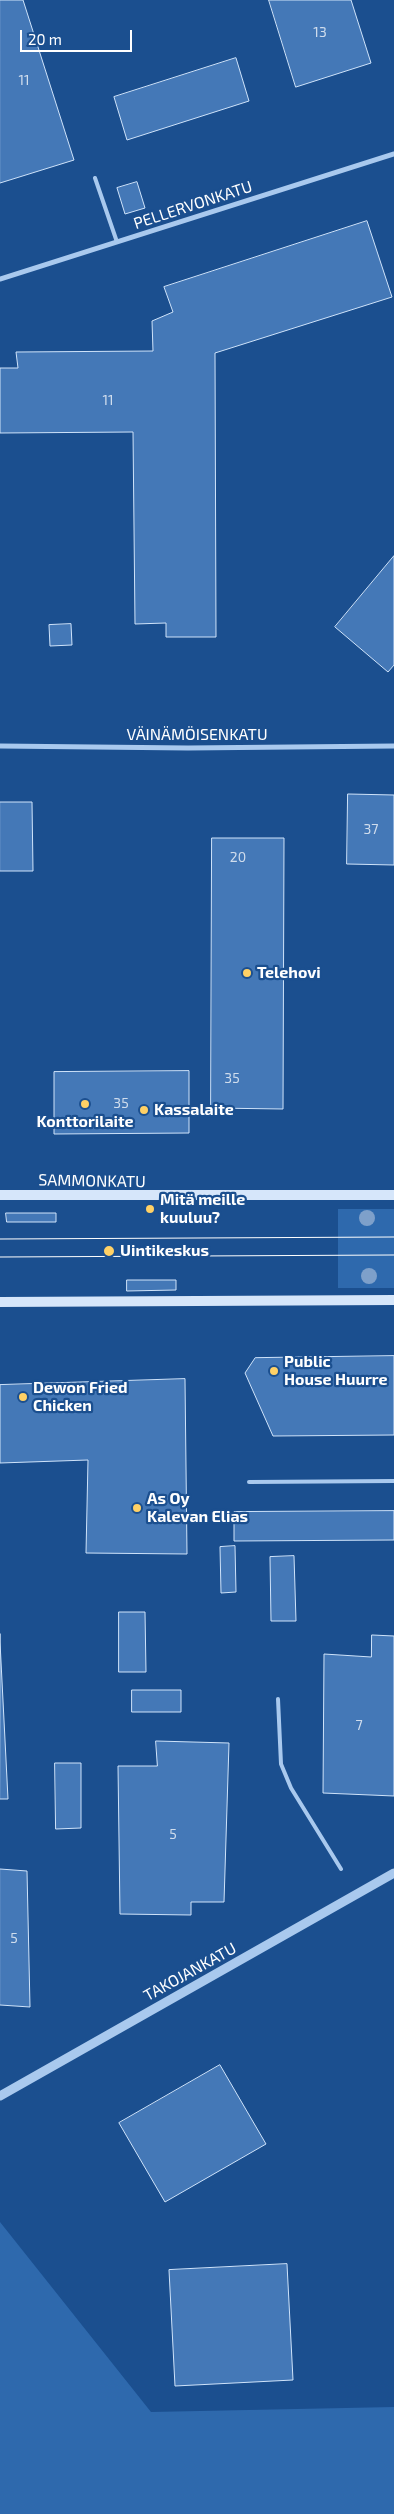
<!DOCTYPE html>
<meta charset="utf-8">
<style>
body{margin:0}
#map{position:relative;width:394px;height:2514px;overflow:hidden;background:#1b4f8f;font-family:"Exo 2",sans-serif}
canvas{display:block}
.scale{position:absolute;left:20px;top:30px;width:112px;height:22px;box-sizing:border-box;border:2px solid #fff;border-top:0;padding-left:6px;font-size:15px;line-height:18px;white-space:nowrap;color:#fff;-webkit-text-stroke:4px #1b4f8f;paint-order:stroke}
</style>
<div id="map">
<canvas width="394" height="2514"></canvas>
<div class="scale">20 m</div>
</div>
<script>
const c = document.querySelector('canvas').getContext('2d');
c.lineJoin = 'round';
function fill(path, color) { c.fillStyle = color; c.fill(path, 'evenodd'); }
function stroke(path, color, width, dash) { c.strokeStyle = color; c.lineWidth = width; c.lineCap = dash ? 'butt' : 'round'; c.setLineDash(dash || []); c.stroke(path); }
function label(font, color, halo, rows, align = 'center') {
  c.font = font + ' "Exo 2",sans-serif'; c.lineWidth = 4.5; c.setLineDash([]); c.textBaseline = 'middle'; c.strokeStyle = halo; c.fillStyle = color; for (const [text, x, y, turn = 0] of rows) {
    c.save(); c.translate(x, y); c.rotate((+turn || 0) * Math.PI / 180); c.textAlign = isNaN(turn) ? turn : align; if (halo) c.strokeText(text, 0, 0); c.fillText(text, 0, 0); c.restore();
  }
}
fill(new Path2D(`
 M338 1209H394V1288H338Z
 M0 2222 151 2412 394 2407V2514H0Z`), '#2e69ad');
const building = new Path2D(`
 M0 0H23L74 160 0 183Z
 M269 0H351L371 63 296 87Z
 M236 58 249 101 127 140 114 97Z
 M137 182 145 208 125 214 117 188Z
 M367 221 392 297 215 353 216 637H166V623L135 624 133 432 0 433V368H18L16 352 153 351 152 321 173 312 164 287Z
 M394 556V665L388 672 335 627Z
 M71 624 72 645 50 646 49 625Z
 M348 794 394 795V865L347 864Z
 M0 802H32L33 871H0Z
 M212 838H284L283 1109 211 1108Z
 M189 1071V1133L54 1134V1072Z
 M6 1213H56V1222H7Z
 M127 1280H176V1290L127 1291Z
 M394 1356V1435L273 1436 245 1373 255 1358Z
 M185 1379 187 1554 86 1553 88 1460 0 1463V1385Z
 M394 1511V1540L234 1541V1512Z
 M235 1546 236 1592 221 1593 220 1547Z
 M294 1556 296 1621H271L270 1557Z
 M119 1612H145L146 1672H119Z
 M0 1634V1642L8 1799H0Z
 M372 1635 394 1636V1796L323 1793 324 1654 371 1657Z
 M132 1690H181V1712H132Z
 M156 1741 229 1743 224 1902H191V1915L120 1914 118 1766H157Z
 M55 1763H81V1828L56 1829Z
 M0 1869 27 1871 30 2007 0 2005Z
 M220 2065 266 2144 165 2202 119 2123Z
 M287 2264 293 2380 175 2386 169 2270Z`);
fill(building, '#4478b7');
stroke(building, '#cfe3fa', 1);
stroke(new Path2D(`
 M95 178 117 242
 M249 1482 394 1481
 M278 1699 281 1764 291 1788 341 1869`), '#a9c9ee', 4);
stroke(new Path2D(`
 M0 279 394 154
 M0 746 188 748 394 746`), '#a9c9ee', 5);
stroke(new Path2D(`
 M0 2096 394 1873`), '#a9c9ee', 9);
stroke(new Path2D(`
 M0 1195H394
 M0 1302 394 1300`), '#d6e6fa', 10);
stroke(new Path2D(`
 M0 1239 394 1237
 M0 1257 394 1255`), '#fff', 1);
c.fillStyle = '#7ea0ca';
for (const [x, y] of [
 [367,1218],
 [369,1276]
]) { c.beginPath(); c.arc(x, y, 8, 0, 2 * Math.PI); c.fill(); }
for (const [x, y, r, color] of [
 [247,973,5,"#ffd166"],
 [85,1104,5,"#ffd166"],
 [144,1110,5,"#ffd166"],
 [150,1209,5,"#ffd166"],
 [109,1251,6,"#ffd166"],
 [274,1371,5,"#ffd166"],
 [23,1397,5,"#ffd166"],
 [137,1508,5,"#ffd166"]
]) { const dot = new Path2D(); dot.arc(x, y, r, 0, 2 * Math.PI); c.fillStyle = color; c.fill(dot); stroke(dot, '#1b4f8f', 2); }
label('14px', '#d0dded', null, [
 ["13",320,32],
 ["11",24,80],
 ["11",108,400],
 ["37",371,829],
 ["20",238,857],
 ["35",232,1078],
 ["35",121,1103],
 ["7",359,1725],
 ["5",173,1834],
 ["5",14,1938]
]);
label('16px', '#fff', '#1b4f8f', [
 ["PELLERVONKATU",193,205,-18],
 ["VÄINÄMÖISENKATU",197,735],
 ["SAMMONKATU",92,1181,1],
 ["TAKOJANKATU",190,1972,-29]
]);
label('bold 16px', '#fff', '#1b4f8f', [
 ["Telehovi",257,973],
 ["Kassalaite",154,1110],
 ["Konttorilaite",85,1122,"center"],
 ["Mitä meille",160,1200],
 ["kuuluu?",160,1218],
 ["Uintikeskus",120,1251],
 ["Public",284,1362],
 ["House Huurre",284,1380],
 ["Dewon Fried",33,1388],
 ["Chicken",33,1406],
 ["As Oy",147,1499],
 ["Kalevan Elias",147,1517]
], 'left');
</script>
